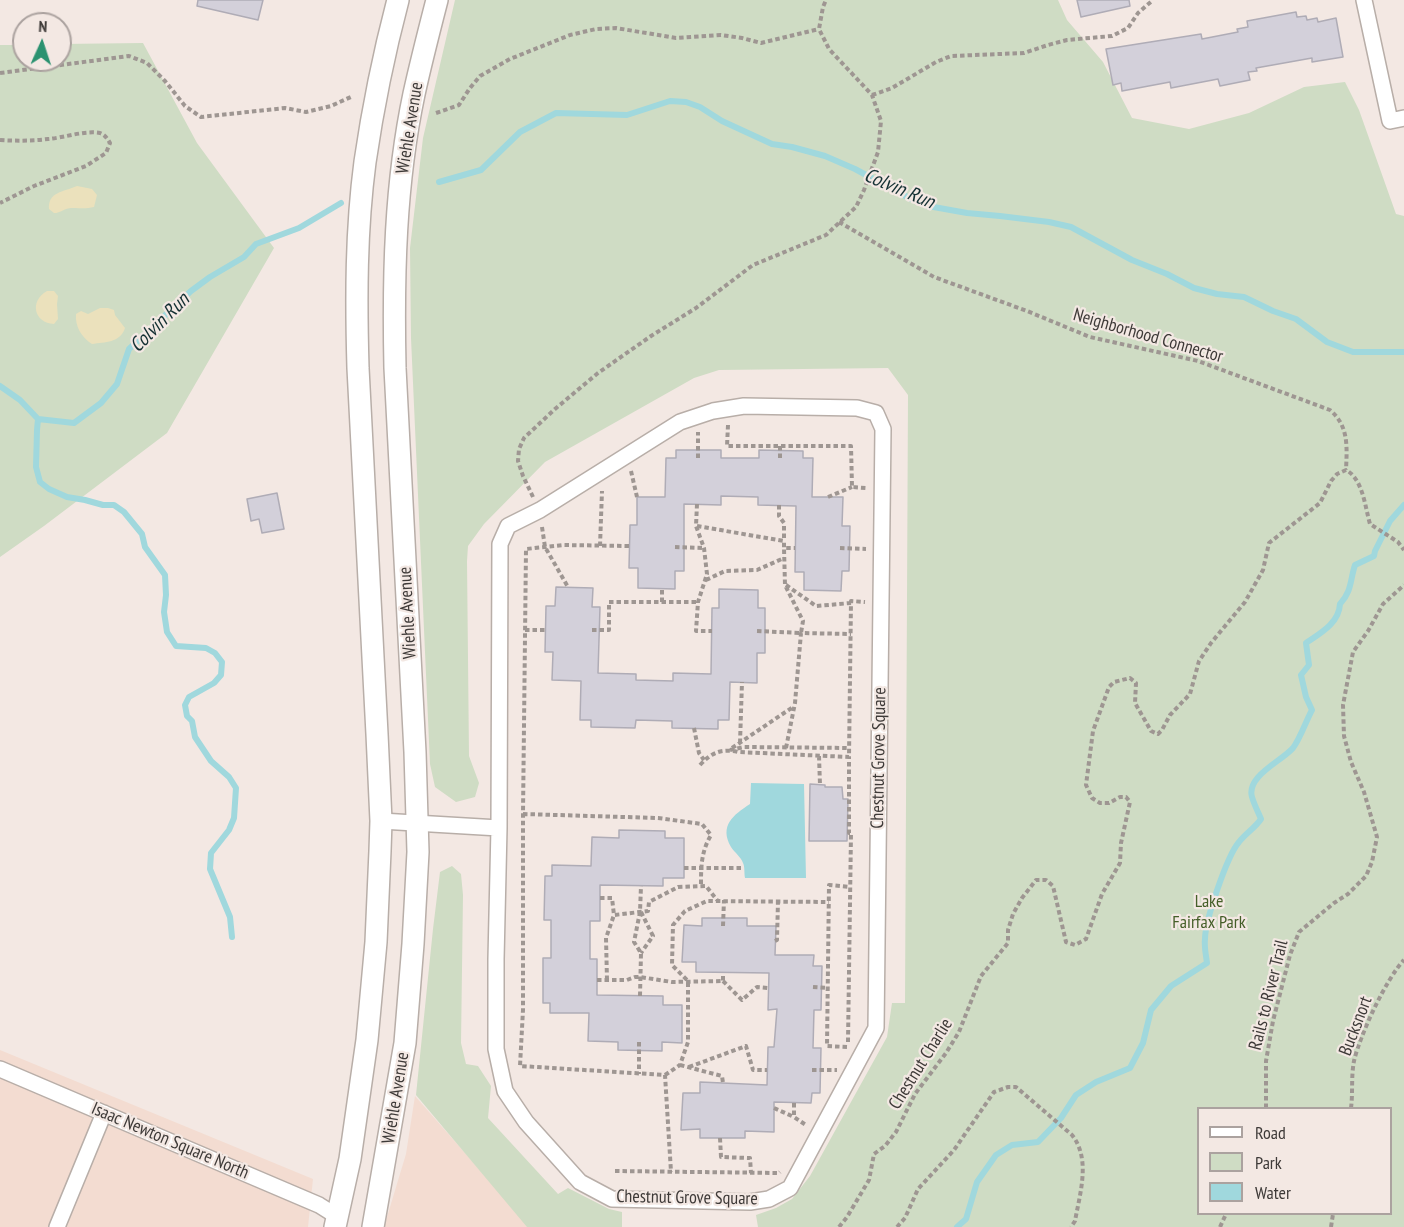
<!DOCTYPE html>
<style>
body{margin:0}
#map{position:relative;width:1404px;height:1227px;overflow:hidden;background:#f3e8e3;font-family:"PT Sans Narrow",sans-serif}
canvas{display:block}
.legend{position:absolute;left:1197px;top:1107px;width:195px;height:108px;box-sizing:border-box;background:#f3e8e3;border:2px solid #aba29f;margin:0;padding:8px 10px;list-style:none;font-size:18px;color:#3e3a38}
.legend li{display:flex;align-items:center;gap:12px;height:30px}
.legend b{width:30px;border:2px solid #aba29f}
.north{position:absolute;left:12px;top:12px;width:60px;height:60px;box-sizing:border-box;background:#f3e8e3;border:2px solid #aba29f;border-radius:50%;rotate:3deg;font-size:16px;font-weight:700;line-height:24px;text-align:center;color:#3e3a38}
.north::after{content:'';display:block;margin:auto;width:21px;height:27px;background:#2b9270;clip-path:polygon(50% 0,100% 100%,50% 72%,0 100%)}
</style>
<div id="map">
<canvas width="1404" height="1227"></canvas>
<ul class="legend">
<li><b style="height:8px;background:#fff"></b>Road</li>
<li><b style="height:16px;background:#cfdcc4"></b>Park</li>
<li><b style="height:16px;background:#a0d8dd"></b>Water</li>
</ul>
<div class="north">N</div>
</div>
<script>
const c = document.querySelector('canvas').getContext('2d');
c.lineJoin = 'round';
function fill(path, color) { c.fillStyle = color; c.fill(path, 'evenodd'); }
function stroke(path, color, width, dash) { c.strokeStyle = color; c.lineWidth = width; c.lineCap = dash ? 'butt' : 'round'; c.setLineDash(dash || []); c.stroke(path); }
function label(font, color, halo, rows, align = 'center') {
  c.font = font + ' "PT Sans Narrow",sans-serif'; c.lineWidth = 4.5; c.setLineDash([]); c.textBaseline = 'middle'; c.strokeStyle = halo; c.fillStyle = color; for (const [text, x, y, turn = 0] of rows) {
    c.save(); c.translate(x, y); c.rotate((+turn || 0) * Math.PI / 180); c.textAlign = isNaN(turn) ? turn : align; if (halo) c.strokeText(text, 0, 0); c.fillText(text, 0, 0); c.restore();
  }
}
fill(new Path2D(`
 M0 1050 313 1179 308 1227H0Z
 M415 1096 530 1227H384L406 1154Z`), '#f3dcd1');
fill(new Path2D(`
 M455 0H1058L1067 20 1103 62 1132 118 1189 129 1249 113 1304 87 1345 82 1359 110 1396 214 1404 216V1227H737H758L756 1215 776 1208 792 1199 810 1176 887 1037 892 1003H905L908 395 888 368 719 370 694 378 545 462 484 524 468 546 467 561 469 756 479 783 475 797 456 802 435 787 430 764 411 338 410 248 423 138ZM1198 1108H1390V1214H1198Z
 M143 43 197 143 274 248 167 433 44 526 0 557V45H24V60H60V44Z
 M452 866 461 874 463 895 461 1043 466 1064 478 1066 491 1086 488 1118 558 1194 568 1188 609 1209 622 1212V1227H527L416 1095 433 929 440 872Z`), '#cfdcc4');
fill(new Path2D(`
 M77 186 92 189 97 195 94 207C86 209 81 208 73 208 66 207 61 213 54 213L49 209C48 192 63 192 77 186Z
 M47 291H54L58 296 57 304 58 319 54 324C34 323 29 301 47 291Z
 M100 308H108L114 310 115 315 125 328C120 343 105 342 92 344 81 337 75 326 76 314L81 311 88 314Z`), '#ebe1bc');
fill(new Path2D(`
 M751 783 804 784 806 878H745C744 873 745 867 743 863 741 857 735 853 731 847 719 826 733 815 750 804Z`), '#a0d8dd');
stroke(new Path2D(`
 M439 182 481 170 520 132 556 113 627 115 670 101 686 102 700 107 722 121 772 144 792 147 825 156 855 169 911 199 928 206 967 213 1000 216 1049 222 1071 227 1132 260 1167 274 1194 288 1217 294 1244 297 1273 311 1296 319 1327 342 1353 352H1404
 M0 386 20 400 38 419 74 423 101 403 117 384 129 349 191 291 210 277 244 257 256 244 299 228 341 203
 M38 419 37 430 36 467 40 482 49 489 67 497 85 500 103 505H114L124 512 142 534 145 547 165 575 166 595 164 612 167 632 176 646 206 648 215 653 222 662 221 675 214 683 189 697 185 705 187 716 192 721 195 737 211 761 229 777 236 788 234 818 229 830 211 853 210 869 230 917 232 937
 M957 1227 966 1219 977 1182 996 1155 1012 1145 1038 1142 1061 1118 1076 1095 1096 1082 1130 1068 1143 1043 1151 1010 1171 986 1207 963C1206 955 1204 947 1205 939 1205 921 1227 856 1239 842 1246 833 1255 828 1261 819 1258 812 1254 804 1252 797 1246 776 1282 761 1293 748 1300 739 1306 721 1312 710L1306 697 1301 675 1309 665 1306 643C1321 633 1339 623 1340 604 1352 591 1350 580 1355 565L1374 556 1375 551 1390 521 1404 505`), '#a0d8dd', 6);
const building = new Path2D(`
 M198 0H263L258 20 197 6Z
 M1077 0H1129L1130 6 1081 17Z
 M1296 12 1297 17 1306 16 1307 20 1317 18 1318 22 1336 18 1343 57 1312 62V58L1256 68 1257 71 1248 72 1250 80 1220 86 1218 79 1171 88 1170 82 1122 91 1121 83 1113 85 1106 49 1201 34 1202 39 1238 32 1237 29 1248 27 1247 21Z
 M676 450H721V458H759V450L803 451V458H813L812 497H843L842 526H850L849 571H842L841 591 804 590V572H795L796 506 758 505V497L721 496V505L684 504V571H675V589L638 588V568H629L630 525H637V497H665L666 458H676Z
 M277 493 284 529 262 533 259 519 251 521 247 499Z
 M556 587 593 588 592 607H600L598 673 636 674V680L673 681V673L711 674 712 608H719V589L758 590V608H765V653H757V683L730 682 729 720H718V729L672 728V721L636 720 635 728 591 727V720H580L581 681 552 680 553 652H545L546 606H555Z
 M810 784 825 785V787H842L843 799H848L847 841H809Z
 M619 830 665 831V838H684V878H663V886L600 885V921H590V959H597V995L663 996V1005H682V1043L662 1042V1051L618 1050V1042L588 1041 589 1013H550V1003H543V958H551V920H544L545 876H552V865L591 866 592 837 619 838Z
 M702 918H747V926H776L775 955H814L813 966H822L821 1010H814L813 1048H821L820 1093H812L811 1103 774 1102V1132L745 1131V1138H700V1129L681 1130 683 1093H700V1082L767 1085 768 1047H774L777 1009 768 1010 769 973 696 972V962H682L684 925 702 926Z`);
fill(building, '#d3d0da');
stroke(building, '#afacb6', 1.5);
const street = new Path2D(`
 M1364 0 1390 121 1404 118
 M744 406 857 408 876 413 883 429 876 1028 790 1188 769 1199 750 1202 612 1199 580 1182 526 1122 505 1091 496 1049V959L499 828 500 544 508 526 540 510 680 422 713 411Z
 M381 821 499 828
 M0 1069 319 1205 338 1217
 M57 1227 104 1113`);
const secondary = new Path2D(`
 M335 1227 350 1159 367 1040 376 942 380 851 381 821 377 734 358 368C356 299 356 230 365 162 373 107 384 53 398 0
 M373 1227 405 1043 413 944 418 852 415 752 395 368C393 276 395 184 414 94 421 62 429 31 437 0`);
stroke(street, '#b8aea8', 18);
stroke(secondary, '#b8aea8', 24);
stroke(new Path2D(`
 M0 73 129 56 147 63 165 81 185 106 201 117 285 108 306 112 331 106 353 96
 M872 95 892 88 936 62 951 56 1024 53 1048 45 1067 40 1112 36 1128 28 1138 13 1153 0
 M436 113 459 105 470 88 480 76 510 59 570 35 596 29 616 28 676 38 721 35 742 38 761 43 819 29
 M0 140C16 141 32 141 48 139 63 138 85 130 100 133 105 135 107 138 110 143L106 153 86 166 34 186 0 203
 M839 222 934 277 1027 311 1090 337 1198 361 1330 410C1349 426 1347 447 1346 470
 M728 425 727 446H851L852 487 866 488
 M780 446V459
 M698 458V432
 M631 471 637 497
 M533 497 523 476 518 461 519 449 524 438 555 409 598 373 651 336 696 308 753 265 826 235 856 207 864 190 878 152 881 121 872 95 829 49 819 29 823 7 826 0
 M828 497 852 487
 M697 504 696 526 704 548 707 574 698 602 696 631H712
 M779 505V516L784 523V541
 M697 526 784 541V548H795
 M542 527 545 547 568 587
 M600 546 602 491
 M629 546 563 545 526 549 523 814V1010L520 1066 665 1075 671 1172
 M675 547 704 548
 M840 548 866 549
 M706 580 725 571 757 570 784 558
 M786 585 816 606 851 603
 M662 602V589
 M525 630H545
 M592 630H609V602H698
 M757 631 801 633 803 621 785 585 784 548
 M694 728 699 753 704 760
 M740 743 742 682
 M732 748 793 707
 M786 748 795 703 801 633 851 634
 M730 750 744 747 849 748
 M819 756 820 785
 M700 765C711 753 721 748 738 752L849 757 851 601 865 602
 M523 814 658 818 702 824 711 835C701 852 701 867 701 886
 M684 868H744
 M600 898H612L614 915 648 911 649 902 678 887 706 886 717 900
 M641 912 653 936 641 953
 M723 926 724 900
 M775 941 777 940 778 901
 M597 980H627L635 977H640L672 982 723 981V973
 M607 980 606 938 614 915
 M723 981 742 1000 757 987 768 988
 M813 987 828 988
 M640 996 641 953 634 942 640 912 641 886
 M639 1042V1074
 M848 1042 851 833H849V757
 M847 1047 827 1046 829 885 850 887
 M680 1065 722 1076 723 1083
 M689 1067 746 1046 753 1070H767
 M812 1070H837
 M665 1075 680 1065 688 1042V981L672 965 673 925 685 911 707 901 829 902
 M794 1103V1117L806 1125
 M774 1108 794 1117
 M1266 1108V1061L1273 1021 1290 955 1299 932 1334 903 1348 894 1366 876 1372 862 1377 837 1364 792 1351 762 1344 736 1343 705 1353 652 1368 631 1383 604 1404 585
 M1351 1108C1353 1093 1351 1076 1354 1061 1360 1035 1386 979 1404 960
 M720 1138 721 1157 750 1158 751 1173
 M615 1171 779 1173 780 1172
 M839 1227 847 1217 869 1180 874 1154 885 1146 896 1132 915 1094 946 1053 959 1032 981 976 1008 943V930L1013 914 1022 898 1036 880H1046L1053 886 1066 942 1075 945 1086 939 1102 894 1120 863 1121 843 1130 802 1126 797H1120L1109 803H1100L1092 798 1086 785 1093 731 1109 687 1114 682 1130 678 1136 683 1135 703 1151 731 1158 734 1162 730 1170 715 1190 694 1199 661 1211 643 1245 602 1263 570 1269 543 1320 503 1331 481 1337 474 1346 470C1363 479 1365 507 1370 524L1398 542 1404 550
 M897 1227 905 1218 918 1189 954 1150 994 1092 1008 1087H1016L1072 1135C1091 1159 1080 1193 1075 1221L1071 1227
 M1220 1227 1226 1214
 M1331 1227 1333 1214`), '#9e9692', 4, [4.5, 3]);
stroke(street, '#fff', 15);
stroke(secondary, '#fff', 21);
label('18px', '#3e3a38', '#f3e8e3', [
 ["Wiehle Avenue",410,128,-81],
 ["Neighborhood Connector",1148,336,16],
 ["Wiehle Avenue",408,613,-93],
 ["Chestnut Grove Square",879,758,-89],
 ["Rails to River Trail",1269,995,-76],
 ["Bucksnort",1356,1026,-69],
 ["Chestnut Charlie",921,1064,-58],
 ["Wiehle Avenue",396,1098,-81],
 ["Isaac Newton Square North",170,1141,23],
 ["Chestnut Grove Square",687,1198,1]
]);
label('18px', '#455f29', '#f3e8e3', [
 ["Lake",1209,902],
 ["Fairfax Park",1209,923]
]);
label('italic 20px', '#143033', '#f3e8e3', [
 ["Colvin Run",899,189,23],
 ["Colvin Run",160,323,-45]
]);
</script>
